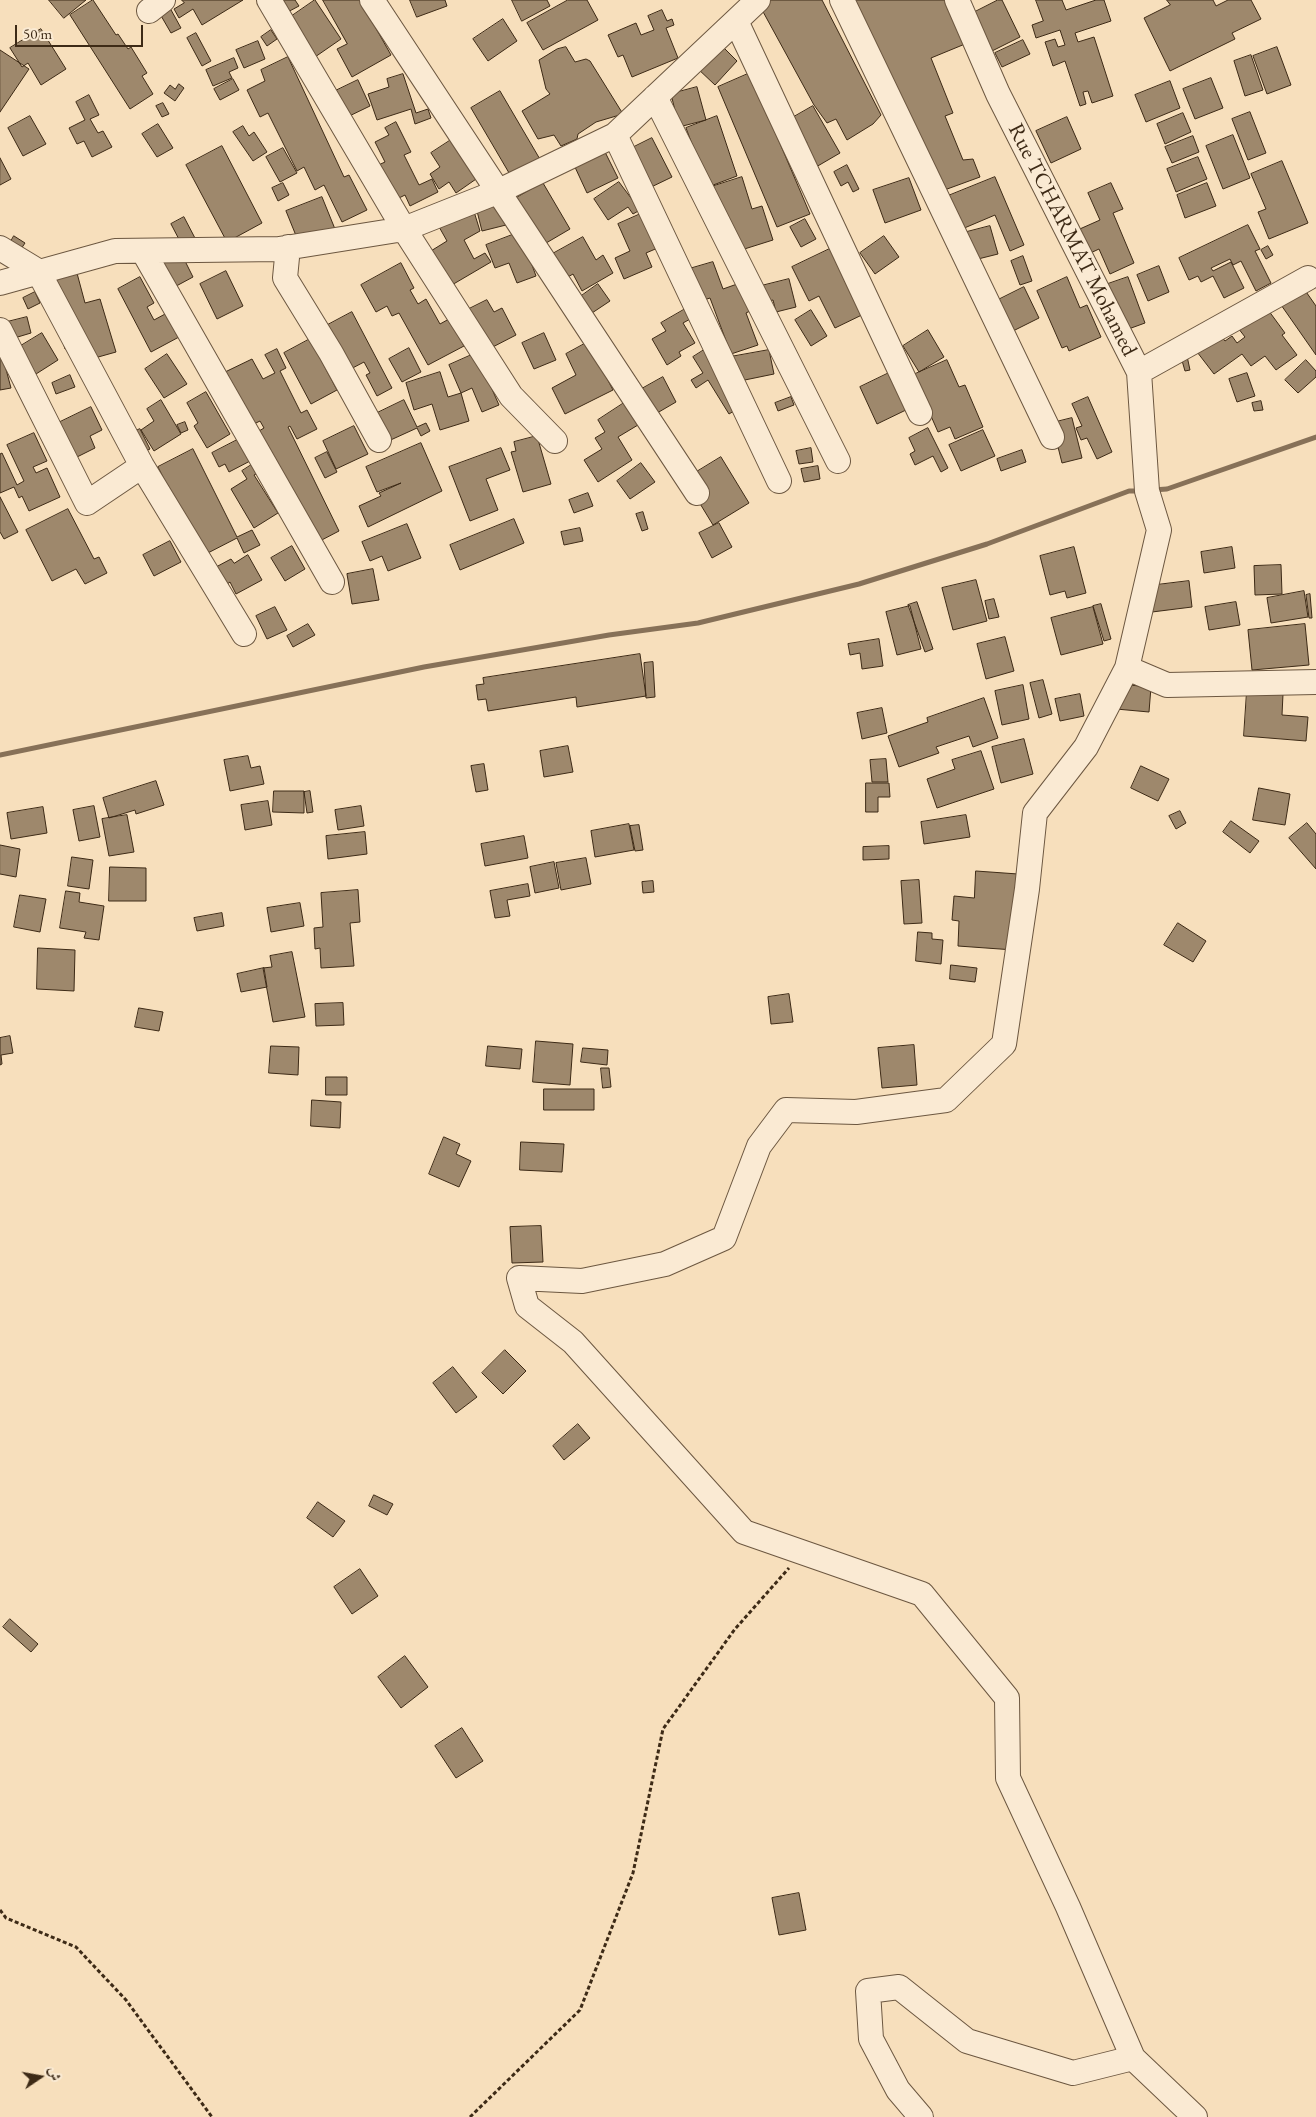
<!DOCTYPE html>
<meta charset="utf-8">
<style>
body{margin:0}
#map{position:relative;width:1316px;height:2117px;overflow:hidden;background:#f7dfbc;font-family:"EB Garamond",Amiri,serif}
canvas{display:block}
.north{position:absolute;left:15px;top:2052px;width:50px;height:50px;-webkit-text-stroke:4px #faead3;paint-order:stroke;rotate:78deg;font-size:14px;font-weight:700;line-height:20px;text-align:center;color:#3d2a16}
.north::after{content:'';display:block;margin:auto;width:18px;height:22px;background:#3d2a16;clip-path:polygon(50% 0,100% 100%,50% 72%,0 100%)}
.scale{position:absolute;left:15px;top:25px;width:128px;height:22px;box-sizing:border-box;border:2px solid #3d2a16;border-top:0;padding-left:6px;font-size:15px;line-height:18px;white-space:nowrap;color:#3d2a16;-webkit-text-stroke:4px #faead3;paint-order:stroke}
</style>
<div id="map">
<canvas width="1316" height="2117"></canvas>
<div class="north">ش</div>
<div class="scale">50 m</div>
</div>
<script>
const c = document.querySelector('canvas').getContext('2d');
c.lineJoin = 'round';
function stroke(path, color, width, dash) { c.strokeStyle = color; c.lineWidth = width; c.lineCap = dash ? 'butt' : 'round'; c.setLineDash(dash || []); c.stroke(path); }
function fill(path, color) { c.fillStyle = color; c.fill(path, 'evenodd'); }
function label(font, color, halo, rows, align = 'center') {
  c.font = font + ' "EB Garamond",serif'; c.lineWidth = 4; c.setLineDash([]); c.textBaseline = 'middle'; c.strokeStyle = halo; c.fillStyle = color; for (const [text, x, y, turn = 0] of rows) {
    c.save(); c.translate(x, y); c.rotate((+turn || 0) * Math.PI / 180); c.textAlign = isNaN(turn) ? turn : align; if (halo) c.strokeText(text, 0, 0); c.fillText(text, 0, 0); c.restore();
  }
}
stroke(new Path2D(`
 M1153 490 1167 489 1316 437
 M0 755 424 667 609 635 698 623 859 584 987 544 1129 491H1142`), '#877158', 5);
const building = new Path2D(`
 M49 0H86L64 18Z
 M93 0 116 35 118 34 128 49 131 47 147 73 142 76 153 94 130 109 70 15Z
 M182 0H243L202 25 193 9 179 18 174 9 184 3Z
 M274 0H295L299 6 282 15Z
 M315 0 341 39 315 57 289 18Z
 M323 0H360L391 55 352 77 337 49 347 44Z
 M410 0H445L447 6 417 17Z
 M512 0H547L550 6 522 21Z
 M568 0H587L598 20 543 50 527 23Z
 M769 0H822L881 115 873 124 847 140 836 119 827 123 814 105 761 8Z
 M853 0H948L965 44 931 58 953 113 945 116 963 160 973 159 980 177 939 192Z
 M998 0H1002L1020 37 990 52 971 14Z
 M1036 0H1062L1066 10 1096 0H1104L1111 21 1075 33 1078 42 1094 37 1113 96 1092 103 1088 91 1083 92 1086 104 1080 106 1065 61 1053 66 1045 42 1055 39 1058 47 1065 45 1060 30 1036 38 1032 25 1043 21Z
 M1167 0H1213L1216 6 1228 0H1251L1261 19 1232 33 1235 39 1170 71 1144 18 1170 5Z
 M170 8 181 28 171 33 160 14Z
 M662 10 667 21 672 19 674 25 666 28 678 58 632 77 623 55 618 57 608 35 636 23 641 35 654 30 648 16Z
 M503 19 517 41 488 61 473 39Z
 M41 29 66 69 41 85 28 63 22 67 10 48Z
 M271 30 277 39 267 46 261 37Z
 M196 33 211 61 202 66 187 38Z
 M1023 40 1030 54 1002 67 995 53Z
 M258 41 265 59 244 68 236 50Z
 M719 43 737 61 715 85 696 67Z
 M566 47 575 62 586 59 590 61 623 114 596 122 578 134 577 139 561 146 554 135 538 139 522 111 550 94 546 89 539 60 557 49Z
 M1277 47 1291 85 1267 94 1253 56Z
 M0 50 29 69 0 112Z
 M1251 55 1263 90 1245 96 1234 61Z
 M288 57 344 177 349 175 367 210 342 222 324 185 315 190 304 167 297 171 268 113 260 117 247 90 265 81 261 70Z
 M234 58 238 68 229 72 232 78 213 86 206 70Z
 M750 73 810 214 777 227 718 87Z
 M403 74 416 113 428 109 431 118 415 124 411 109 377 120 368 94 389 87 387 79Z
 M1211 78 1223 108 1195 119 1183 89Z
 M233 79 239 90 220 100 214 89Z
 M358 80 370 106 341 120 329 94Z
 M1170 81 1180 108 1146 122 1135 95Z
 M179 84 184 88 175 101 164 93 170 85 175 89Z
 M697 87 706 120 679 127 671 94Z
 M500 91 541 161 512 178 471 108Z
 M89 95 99 115 90 119 98 133 103 131 112 147 92 157 84 141 77 144 69 128 85 120 76 102Z
 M163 103 169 114 162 117 156 106Z
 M813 106 840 153 816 167 803 145 807 143 792 118Z
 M1250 112 1266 153 1248 160 1232 119Z
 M1183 113 1191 132 1165 144 1157 124Z
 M30 116 46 144 23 156 8 128Z
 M717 116 737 176 708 187 686 128Z
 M1067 117 1081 149 1051 163 1036 131Z
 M396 122 411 152 404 155 419 185 432 179 438 192 410 206 405 195 397 199 372 168 385 162 375 142 389 135 385 128Z
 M158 124 173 148 157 157 142 134Z
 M243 126 249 136 254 132 267 152 253 161 233 132Z
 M1233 135 1250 178 1223 189 1206 146Z
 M1193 136 1199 152 1172 163 1165 147Z
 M454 138 479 177 456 193 449 182 439 189 430 174 440 167 431 153Z
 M652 138 672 177 645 190 626 151Z
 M222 146 262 223 227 242 186 165Z
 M283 148 297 173 280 182 266 157Z
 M604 150 618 178 587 193 574 165Z
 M1198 157 1207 179 1176 192 1167 169Z
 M0 158 11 179 0 185Z
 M1282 161 1308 223 1269 239 1258 212 1266 209 1251 174Z
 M847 165 859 189 853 192 848 182 841 186 834 172Z
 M742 177 752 209 762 206 773 240 738 251 711 187Z
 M995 177 1024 245 1010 251 995 215 962 229 948 196Z
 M909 178 921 210 885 223 873 190Z
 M619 182 640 210 633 214 628 207 608 220 594 199Z
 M283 183 289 195 278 201 272 188Z
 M543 183 570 229 541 246 511 201Z
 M1111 183 1123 209 1113 213 1134 263 1110 274 1099 249 1084 256 1073 232 1100 220 1088 193Z
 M1207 183 1216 206 1185 218 1177 195Z
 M322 197 335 229 299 243 286 211Z
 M503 200V213L506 225 482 231 476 207Z
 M472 205 480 231 464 240 474 259 485 253 491 262 445 289 426 254 447 241 438 225Z
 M645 212 660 247 646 253 652 267 624 279 615 258 630 251 618 224Z
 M184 217 196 240 183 247 171 224Z
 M805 219 816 239 801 247 790 227Z
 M1248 225 1260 249 1255 251 1271 283 1256 291 1241 261 1233 265 1230 259 1211 268 1213 271 1231 262 1244 288 1224 298 1213 276 1201 282 1198 276 1189 280 1179 258Z
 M990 226 998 254 970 261 963 233Z
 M520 232 536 276 517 283 509 263 495 268 486 245Z
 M14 236 25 243 19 252 9 245Z
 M884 236 899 257 875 274 860 253Z
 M583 237 596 260 603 255 613 273 582 291 573 274 561 281 547 257Z
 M840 244 868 312 835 328 819 296 809 301 792 267Z
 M1268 246 1273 255 1266 259 1261 250Z
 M181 253 193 277 167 291 155 267Z
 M1023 256 1032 281 1020 285 1011 261Z
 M74 262 85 303 100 299 116 352 84 361 80 345 65 349 43 271Z
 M713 262 723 289 740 283 750 311 746 313 758 345 731 354 710 298 701 301 689 269Z
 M401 263 414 288 410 290 418 304 426 299 440 324 449 319 464 346 428 365 399 313 392 316 387 306 376 312 361 285Z
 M1159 266 1169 292 1148 301 1137 275Z
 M226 271 243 306 217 319 200 284Z
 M140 277 154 303 147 307 154 320 167 313 179 337 151 352 118 289Z
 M1067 277 1080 308 1087 305 1101 337 1069 351 1067 346 1062 348 1037 291Z
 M1128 277 1145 323 1123 331 1105 285Z
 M789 279 796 307 776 312 773 300 761 303 757 287Z
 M598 284 610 301 592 313 580 297Z
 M1302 286 1316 306V355L1279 302Z
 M1024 287 1039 318 1007 334 992 303Z
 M35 292 40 303 28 309 23 298Z
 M487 300 494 312 502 308 516 335 485 351 465 311Z
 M1263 303 1285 333 1282 335 1297 355 1276 370 1265 356 1251 366 1242 354 1214 374 1194 348 1217 331 1225 341 1232 336 1237 343 1245 337 1235 324Z
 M687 308 692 318 683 323 695 343 679 352 681 356 667 365 652 339 666 331 661 323Z
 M811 310 827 336 811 346 795 320Z
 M352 312 392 388 377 396 366 375 370 373 364 362 345 372 322 328Z
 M27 317 31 333 11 339 7 322Z
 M928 330 944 357 919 372 903 346Z
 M42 333 58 360 36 374 19 347Z
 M544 333 556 360 534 369 522 343Z
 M310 339 337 390 311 404 284 353Z
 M588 342 613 390 565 414 552 388 576 375 566 354Z
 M409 348 421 372 402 382 389 359Z
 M277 349 286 368 280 371 301 413 307 410 317 429 297 439 290 426 288 427 339 531 316 543 259 431 264 428 260 421 250 426 223 373 252 359 263 379 275 373 265 355Z
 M704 350 737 409 729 414 708 380 696 388 691 380 703 373 693 357Z
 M769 350 774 374 735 382 730 357Z
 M476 353 499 405 482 412 472 388 461 393 449 365Z
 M167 354 187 384 164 398 145 369Z
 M1187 356 1190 370 1185 371 1181 357Z
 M3 358 11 388 0 390V359Z
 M947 360 959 387 965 385 983 427 955 439 950 427 938 432 913 375Z
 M1306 360 1316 371V377L1298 393 1285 380Z
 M440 372 448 397 461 393 469 421 440 430 432 404 414 410 406 383Z
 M891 372 908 409 877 424 860 387Z
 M1247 373 1255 396 1237 402 1229 379Z
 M70 375 75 387 56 394 52 383Z
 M663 377 676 402 652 416 638 391Z
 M206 392 230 434 207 448 194 426 198 423 187 403Z
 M791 397 794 405 778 411 775 403Z
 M1088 397 1112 452 1097 459 1087 438 1081 440 1076 428 1082 426 1072 404Z
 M161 400 181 434 154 451 141 430 154 421 147 409Z
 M404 400 417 427 426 423 430 431 421 436 417 428 384 443 371 416Z
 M1261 401 1263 410 1254 411 1252 403Z
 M624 403 638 425 618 437 632 460 598 482 584 460 602 449 595 438 605 432 598 420Z
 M91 407 102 430 90 436 95 448 73 459 56 424Z
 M1072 418 1082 458 1062 463 1052 423Z
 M185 422 188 430 181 433 177 425Z
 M354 426 368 454 336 469 323 441Z
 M928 428 948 468 941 472 933 456 915 465 910 454 915 451 909 438Z
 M140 429 150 449 146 451 129 434Z
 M983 430 995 456 961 471 949 445Z
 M34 433 47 461 33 467 36 473 47 468 60 497 29 511 22 496 19 498 14 487 0 493V454L2 453 17 485 24 481 7 445Z
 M537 436 551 484 523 492 511 452 516 451 514 442Z
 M241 438 252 460 229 472 225 464 219 467 212 453Z
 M421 443 442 491 368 527 359 506 381 496 379 493 401 483 377 492 366 467Z
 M501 448 510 470 486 479 498 510 470 521 449 467Z
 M811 448 813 462 799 464 796 451Z
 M193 449 237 537 252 530 260 545 244 553 237 538 202 556 158 467Z
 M1022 450 1026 462 1001 471 997 459Z
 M327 452 337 472 325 478 315 458Z
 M721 457 749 503 713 525 685 479Z
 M256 462 262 471 254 475 278 513 254 528 231 489 247 479 242 471Z
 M641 463 655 482 630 499 617 481Z
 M818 466 820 479 804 482 801 469Z
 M588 493 593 506 574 513 569 500Z
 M0 497 18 532 4 539 0 532Z
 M68 509 94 559 99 557 107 573 85 584 76 569 52 581 26 530Z
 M643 512 648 529 642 531 636 514Z
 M514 519 524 543 460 570 450 545Z
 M719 523 732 547 712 558 699 533Z
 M407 524 421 558 388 571 382 556 370 561 362 542Z
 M580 528 583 541 564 545 561 532Z
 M170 541 181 562 154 576 143 555Z
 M292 546 305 569 285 581 271 558Z
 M1074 547 1086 593 1067 598 1065 591 1050 595 1040 556Z
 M1232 547 1235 568 1204 573 1201 552Z
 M248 555 262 580 236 594 230 582 226 585 216 567 231 559 234 563Z
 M1281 565 1282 594 1255 595 1254 566Z
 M373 569 379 600 352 604 347 574Z
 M976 580 987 621 953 630 942 588Z
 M1189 581 1192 607 1152 612 1148 586Z
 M1304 591 1308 617 1271 623 1267 598Z
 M1310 594 1312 618H1309L1306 595Z
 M994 599 999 617 989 619 985 601Z
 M917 602 933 649 925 652 908 605Z
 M1236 602 1240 625 1209 630 1205 607Z
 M1101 604 1111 639 1104 641 1093 606Z
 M910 606 921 649 897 655 886 612Z
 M275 607 287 630 267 639 256 616Z
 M1093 607 1103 644 1061 655 1051 618Z
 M308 624 315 635 293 647 287 636Z
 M1305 624 1309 665 1252 670 1248 630Z
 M1005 637 1014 671 986 679 977 644Z
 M879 639 883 666 862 669 860 653 850 655 848 644Z
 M640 654 646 696 577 707 576 697 488 711 486 699 478 700 476 685 484 684 483 678Z
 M653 662 655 697 646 698 644 663Z
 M1043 680 1052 714 1039 718 1030 683Z
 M1118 684 1151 687 1149 712 1116 709Z
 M1023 685 1029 719 1002 725 995 691Z
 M1247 691 1283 694 1282 715 1308 717 1306 741 1244 736Z
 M1080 694 1084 716 1060 721 1055 699Z
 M984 698 998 738 973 747 969 736 936 747 939 753 899 767 888 736 928 722 927 718Z
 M882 708 887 733 862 739 857 713Z
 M1024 739 1033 774 1001 783 992 747Z
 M568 746 573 772 544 777 540 751Z
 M981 751 994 789 937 808 927 779 955 769 952 760Z
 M248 756 251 768 260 766 264 784 230 791 224 760Z
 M886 759 888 782H872L870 760Z
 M484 764 488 790 476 792 471 766Z
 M1141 766 1169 779 1158 801 1131 788Z
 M156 781 164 805 136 814 135 810 109 818 103 798Z
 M866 783H889L890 797H878V812H866Z
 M1259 788 1290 794 1285 825 1253 820Z
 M274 791H304V813L273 812Z
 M310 791 313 812 307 813 304 792Z
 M268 801 272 825 245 830 241 805Z
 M94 806 100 837 79 841 73 810Z
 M361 806 364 826 338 830 335 810Z
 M43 807 47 833 11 839 7 813Z
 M1180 811 1186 823 1176 829 1169 816Z
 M127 815 134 852 109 856 102 819Z
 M966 815 970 837 924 844 921 822Z
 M1231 821 1259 841 1250 853 1223 832Z
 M1307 823 1316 834V869L1289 838Z
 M629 824 634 850 595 857 591 831Z
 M639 825 643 850 635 851 630 826Z
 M365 832 367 854 328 859 326 836Z
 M524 836 528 858 485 866 481 844Z
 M0 845 20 849 16 877 0 874Z
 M889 846V859L863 860V847Z
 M72 857 93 860 89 889 68 886Z
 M586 858 591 884 561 890 556 863Z
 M554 862 559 888 535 893 530 867Z
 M110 867 146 868V901H109Z
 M976 871 1018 874 1014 950 958 946 959 921 952 920 954 896 974 898Z
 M919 880 922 923 904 924 901 881Z
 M653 881 654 892 643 893 642 882Z
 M528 884 530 896 507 900 510 916 495 918 490 891Z
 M358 890 360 922 350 923 354 966 321 968 320 948 315 949 314 928 323 927 321 893Z
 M66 891 80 893 79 902 104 906 99 940 84 938 86 932 60 928Z
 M20 895 46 899 40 932 14 927Z
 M300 903 304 926 271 932 267 908Z
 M222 913 224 926 197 931 194 918Z
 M1178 923 1206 941 1193 962 1164 945Z
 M918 932 932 933V939L943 940 941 964 916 961Z
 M38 948 75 950 74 991 37 989Z
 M292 952 305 1017 273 1022 263 968 272 967 270 956Z
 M951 965 977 968 975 982 950 979Z
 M264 968 267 987 241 992 237 974Z
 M789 994 793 1022 771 1024 768 997Z
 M343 1003 344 1025 316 1026 315 1004Z
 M139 1008 163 1012 159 1031 135 1027Z
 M10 1036 13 1053 1 1055 2 1064 0 1065V1038Z
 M536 1041 573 1044 570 1085 533 1082Z
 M914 1045 917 1085 882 1088 878 1048Z
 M271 1046 299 1047 298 1075 269 1073Z
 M488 1046 522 1049 520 1069 486 1066Z
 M583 1048 608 1050 607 1065 581 1062Z
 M601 1068H609L611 1087 603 1088Z
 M326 1077H347V1095H326Z
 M544 1089H594V1110H544Z
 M312 1100 341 1102 340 1128 311 1126Z
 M444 1137 460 1144 456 1154 471 1161 459 1187 429 1174Z
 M521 1142 564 1144 562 1172 520 1170Z
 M541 1226 543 1262 512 1263 510 1227Z
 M505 1350 526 1371 503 1394 482 1373Z
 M453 1367 477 1397 456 1413 433 1383Z
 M578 1424 590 1438 564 1460 553 1446Z
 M374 1495 393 1504 387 1515 369 1506Z
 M318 1502 345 1521 333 1537 307 1518Z
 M360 1569 378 1596 352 1614 334 1587Z
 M10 1619 38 1644 31 1652 3 1627Z
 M405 1656 428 1687 401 1708 378 1677Z
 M462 1728 483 1761 456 1778 435 1746Z
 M799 1893 806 1930 779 1935 772 1898Z`);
fill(building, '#9e886c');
stroke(building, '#3d2a16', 1);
const minor = new Path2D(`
 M269 0 404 229 511 396 555 441
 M372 0 697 493
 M842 0 1052 437
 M957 0 998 94 1139 372 1147 491 1159 530 1127 668 1167 685 1316 682
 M149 11 163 0
 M736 21 920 413
 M655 97 838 461
 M615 135 779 481
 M288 247 285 278 331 353 379 440
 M0 248 38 271 142 466 244 634
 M143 251 332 582
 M0 283 115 251 279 249 404 229 497 192 615 135 758 0
 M0 330 87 503 142 466
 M1139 372 1308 278
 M1127 668 1086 747 1035 813 1027 889 1004 1044 946 1100 856 1112 786 1110 759 1146 724 1238 665 1264 582 1281 519 1278 527 1306 573 1342 744 1532 922 1594 1007 1698 1008 1778 1068 1907 1133 2058 1195 2117
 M921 2117 898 2090 871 2039 868 1991 899 1987 967 2041 1073 2073 1133 2058`);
stroke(minor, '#6c5740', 26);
stroke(new Path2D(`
 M0 1910 6 1918 76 1947 126 2000 212 2117
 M470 2117 580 2010 633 1873 663 1729 735 1629 789 1568`), '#3d2a16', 3, [4, 2.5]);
stroke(minor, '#faead3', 24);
label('22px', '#3d2a16', '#faead3', [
 ["Rue TCHARMAT Mohamed",1072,240,63]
]);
</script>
